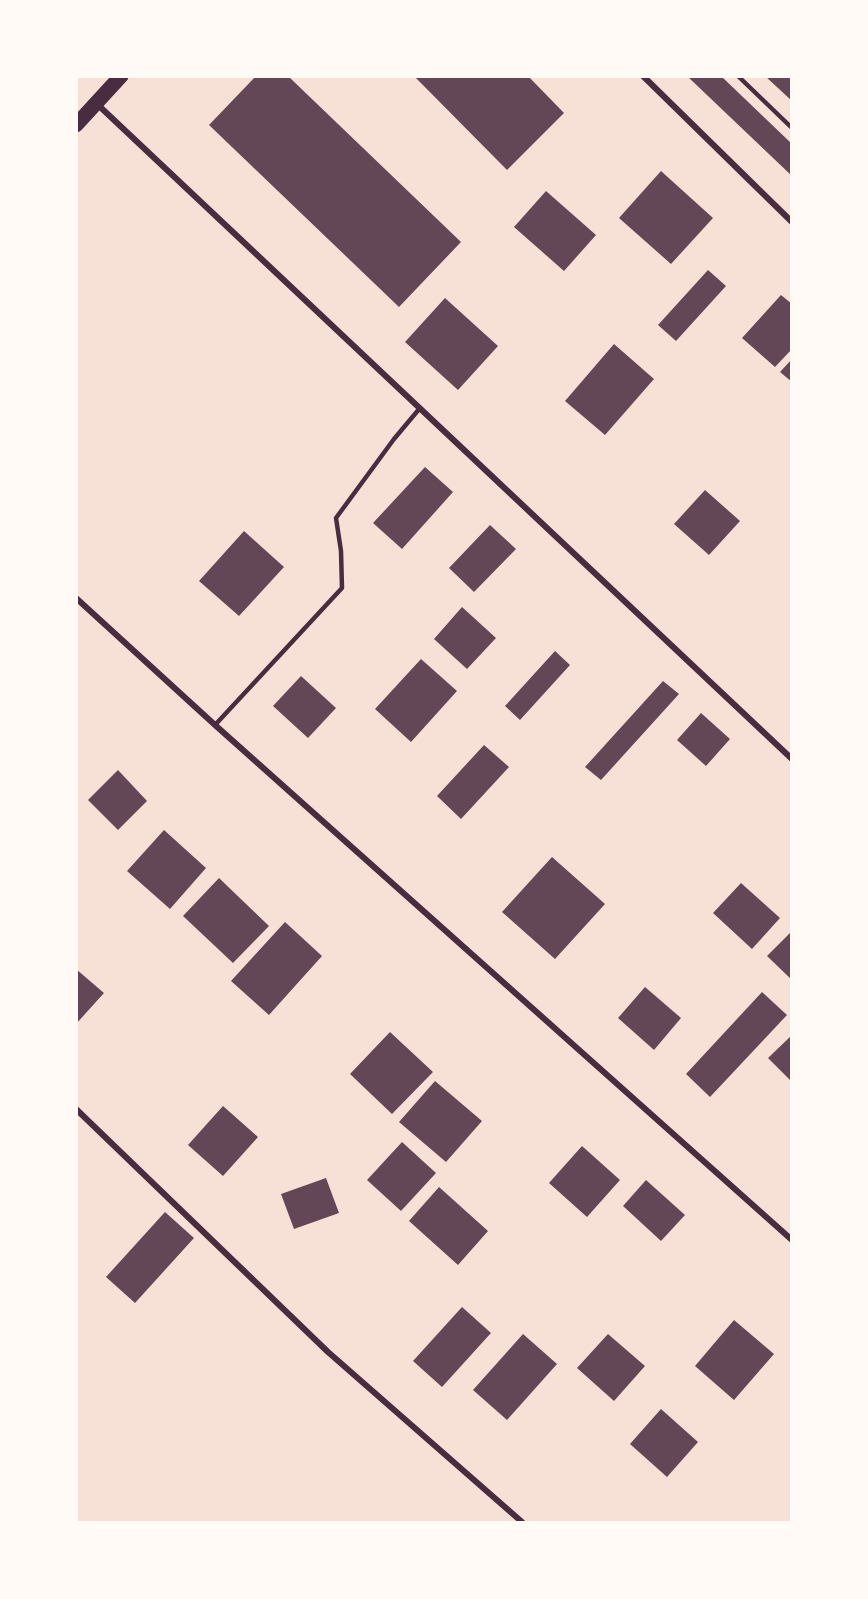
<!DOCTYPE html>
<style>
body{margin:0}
#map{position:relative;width:868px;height:1599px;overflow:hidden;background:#f7e1d7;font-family:"Alegreya Sans",sans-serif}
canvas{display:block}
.frame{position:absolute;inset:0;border:78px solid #fffaf5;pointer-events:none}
</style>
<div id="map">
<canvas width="868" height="1599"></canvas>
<div class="frame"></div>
</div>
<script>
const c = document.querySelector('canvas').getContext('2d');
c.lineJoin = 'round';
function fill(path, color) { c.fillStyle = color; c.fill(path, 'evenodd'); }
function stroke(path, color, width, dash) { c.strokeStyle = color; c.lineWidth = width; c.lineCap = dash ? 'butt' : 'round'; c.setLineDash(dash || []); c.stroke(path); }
fill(new Path2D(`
 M256 76H288L461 242 399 307 209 125Z
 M414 76H528L564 113 507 170Z
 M687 76H721L792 144V176Z
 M765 76H792V101Z
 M661 171 713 218 671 264 619 218Z
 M546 191 596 235 564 271 514 227Z
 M708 270 726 286 676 341 658 325Z
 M781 295 792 304V349L775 367 742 338Z
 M445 298 498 346 458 390 405 342Z
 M614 344 654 379 605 435 565 401Z
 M792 359V382L780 372Z
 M425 467 453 492 402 549 373 523Z
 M705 490 740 521 709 555 674 524Z
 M490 525 516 549 474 592 449 568Z
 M244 531 284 567 239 616 199 581Z
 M462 607 496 638 467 669 434 639Z
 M555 651 570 665 520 720 505 706Z
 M421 659 457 691 411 742 375 709Z
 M301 676 336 708 308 738 273 706Z
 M663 681 679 694 601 780 585 767Z
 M701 713 730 739 706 766 677 740Z
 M484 745 509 767 461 819 437 796Z
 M118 770 147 801 118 830 88 800Z
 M164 830 206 868 170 909 127 871Z
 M552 857 605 904 555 959 502 912Z
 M219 878 269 926 233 963 183 916Z
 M741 883 780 918 752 949 713 913Z
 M285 922 322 956 269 1015 231 981Z
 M792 931V980L767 956Z
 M76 969 104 993 76 1024Z
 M645 987 681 1018 654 1050 618 1018Z
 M762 992 787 1015 710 1097 686 1074Z
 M390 1032 433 1072 392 1114 350 1074Z
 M792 1035V1082L768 1058Z
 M435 1081 482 1121 446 1162 399 1122Z
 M223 1106 258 1137 223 1176 188 1145Z
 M402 1142 436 1173 401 1211 367 1180Z
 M582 1146 620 1180 587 1217 549 1183Z
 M326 1178 339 1213 294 1229 281 1194Z
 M646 1180 685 1215 661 1241 623 1206Z
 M439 1187 488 1231 458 1265 409 1221Z
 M165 1212 194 1238 135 1303 106 1277Z
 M462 1307 491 1333 442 1387 413 1361Z
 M734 1320 774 1354 734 1400 695 1366Z
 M523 1334 557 1364 507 1420 473 1390Z
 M608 1334 645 1366 614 1401 577 1368Z
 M661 1409 698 1442 667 1477 630 1444Z`), '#644757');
stroke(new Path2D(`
 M738 76 792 128
 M215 725 342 588 341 551 336 518 394 439 420 408`), '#4a2c40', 4.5);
stroke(new Path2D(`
 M643 76 792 222
 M97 104 792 759
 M76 598 215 725 792 1240
 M76 1109 328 1352 522 1522`), '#4a2c40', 6);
stroke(new Path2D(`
 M76 125 121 76`), '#4a2c40', 15);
</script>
